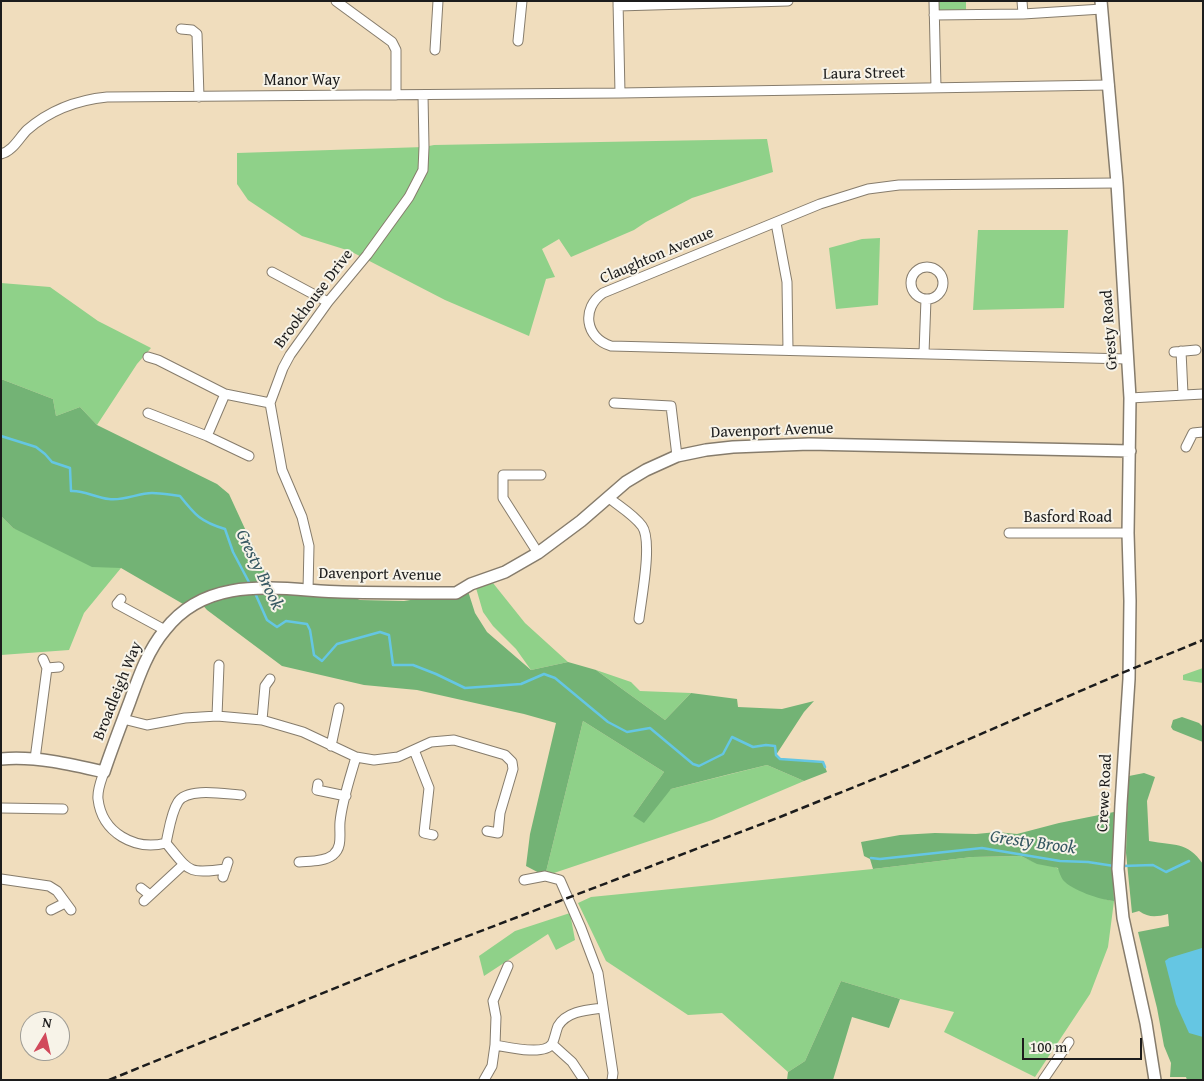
<!DOCTYPE html>
<style>
body{margin:0}
#map{position:relative;width:1204px;height:1081px;overflow:hidden;background:#f0ddbd;font-family:"Gentium Book Plus",serif}
canvas{display:block}
.frame{position:absolute;inset:0;border:2px solid #1c1c1c;pointer-events:none}
.north{position:absolute;left:20px;top:1011px;width:50px;height:50px;box-sizing:border-box;background:#f7f3e8;border:1px solid #9f9d96;border-radius:50%;rotate:9deg;font-size:14px;font-weight:700;line-height:20px;text-align:center;color:#1c1c1c}
.north::after{content:'';display:block;margin:auto;width:18px;height:22px;background:#d1495b;clip-path:polygon(50% 0,100% 100%,50% 72%,0 100%)}
.scale{position:absolute;left:1022px;top:1038px;width:120px;height:22px;box-sizing:border-box;border:2px solid #1c1c1c;border-top:0;padding-left:6px;font-size:15px;line-height:18px;white-space:nowrap;color:#1c1c1c;-webkit-text-stroke:4px #f7f3e8;paint-order:stroke}
</style>
<div id="map">
<canvas width="1204" height="1081"></canvas>
<div class="frame"></div>
<div class="north">N</div>
<div class="scale">100 m</div>
</div>
<script>
const c = document.querySelector('canvas').getContext('2d');
c.lineJoin = 'round';
function fill(path, color) { c.fillStyle = color; c.fill(path, 'evenodd'); }
function stroke(path, color, width, dash) { c.strokeStyle = color; c.lineWidth = width; c.lineCap = dash ? 'butt' : 'round'; c.setLineDash(dash || []); c.stroke(path); }
function label(font, color, halo, rows, align = 'center') {
  c.font = font + ' "Gentium Book Plus",serif'; c.lineWidth = 4; c.setLineDash([]); c.textBaseline = 'middle'; c.strokeStyle = halo; c.fillStyle = color; for (const [text, x, y, turn = 0] of rows) {
    c.save(); c.translate(x, y); c.rotate((+turn || 0) * Math.PI / 180); c.textAlign = isNaN(turn) ? turn : align; if (halo) c.strokeText(text, 0, 0); c.fillText(text, 0, 0); c.restore();
  }
}
fill(new Path2D(`
 M934 1H966V15H934Z
 M767 139 773 172 692 198 646 222 634 230 571 257 559 239 542 249 555 277 546 279 529 336 445 300 350 251 302 236 248 200 237 184V153L424 147 434 145Z
 M978 230H1068L1064 308 973 310Z
 M880 238 878 305 836 309 829 248 862 239Z
 M1 283 50 287 98 321 151 348 137 364 97 425 80 407 56 416 53 399 1 379Z
 M1 516 13 528 124 561 121 568 84 613 69 650 1 655Z
 M493 583 525 623 568 662 531 670 516 649 493 626 483 612 476 588Z
 M1203 668V683L1183 680V675Z
 M596 670 631 682 640 691 691 693 665 720Z
 M583 721 664 772 633 816 671 789 767 765 804 781 712 820 545 876Z
 M1021 856C1033 863 1048 863 1059 869 1078 880 1093 899 1114 901L1108 947 1090 994 1035 1077 944 1032 954 1012 900 999 841 981 805 1061 788 1072 722 1013 688 1015 606 961 578 903 591 897 873 869 972 857Z
 M570 913 575 940 556 950 548 934 484 976 479 956 515 931Z`), '#8fd189');
fill(new Path2D(`
 M1 379 53 399 56 416 80 407 97 425 217 484 229 494 268 579 264 587 340 592 360 600 404 601 468 591 475 613 487 632 531 670 568 662 596 670 665 720 691 693 737 699 738 707 782 709 814 701 804 712 776 755 780 759 823 762 827 772 804 781 767 765 730 774 671 789 644 823 633 816 664 772 583 721 545 876 526 866 530 834 556 723 524 714 417 690 364 685 282 666 207 610 200 602 190 608 121 568 92 567 13 528 1 516Z
 M1182 717 1199 723 1203 727V742L1173 730 1171 727 1173 720Z
 M1144 773 1155 777 1147 801 1149 841C1175 846 1187 841 1203 864V1080H1187L1186 1077H1170L1171 1063 1164 1046 1157 1008 1138 932 1169 926 1168 914C1156 917 1149 918 1139 911L1132 913 1126 853 1128 781 1129 776Z
 M1114 812 1113 870 1114 901C1101 900 1071 890 1063 880 1061 877 1059 872 1058 868L1037 864 1021 856 972 857 873 869 870 859 864 856 861 842 900 835 935 833 976 834 997 832 1017 834 1059 823Z
 M841 981 900 999 889 1028 852 1017 833 1080H787L788 1072 805 1061Z`), '#73b375');
fill(new Path2D(`
 M1202 948 1203 949V1037L1189 1033 1176 1004 1165 961 1169 958Z`), '#65c6e3');
stroke(new Path2D(`
 M1 436 36 447 45 454 52 462 70 468 71 491C84 490 96 498 109 499 124 501 138 493 152 493 161 493 171 495 180 496 195 515 201 522 225 529L233 552 251 586
 M255 593 267 620 277 627 286 621 307 624 310 630 314 655 322 661 337 644 380 632 389 635 393 665H413L436 674 465 688 521 684 544 674 555 678 608 722 627 732 650 728 693 764 699 766 723 754 732 737 753 747 766 745 775 746 776 755 780 759 823 762 825 767
 M871 858 880 859 982 848 1060 861 1088 862 1114 866
 M1122 866 1153 865 1166 872 1189 861`), '#65c6e3', 2.5);
const street = new Path2D(`
 M336 1 392 42 396 50V95
 M618 1 620 93
 M934 1 936 88
 M1022 1 1023 14
 M618 6 788 1
 M934 15 1023 14 1102 9
 M181 29 192 30 197 34 199 97
 M518 41 522 1
 M435 50 438 1
 M1 154C13 151 19 138 27 130 50 110 77 100 107 97L620 93 1109 85
 M1117 183 899 185 868 189 820 204 603 293C581 308 585 338 611 346L1128 359
 M776 223 787 282 788 350
 M911 283a16 16 0 1 1 32 0a16 16 0 1 1-32 0Z
 M272 272 328 302
 M1181 351 1183 394
 M1174 352 1196 350
 M924 353 926 299
 M148 357 158 360 225 394 270 403
 M1130 398 1203 394
 M614 403 671 406 677 456
 M148 413 207 436 249 456
 M207 436 225 394
 M1186 447 1193 433 1203 432
 M609 498C619 506 634 515 642 526 653 541 641 600 639 619
 M1009 533H1128
 M538 553 503 498V475H541
 M308 590 309 546 302 517 282 470 270 403 283 368 290 355 328 302 367 255 409 197 423 170 424 147 423 95
 M121 599 117 604 165 630
 M47 668 59 667
 M217 716 219 665
 M123 719 147 725 185 718 217 716 262 720 303 732 356 757 374 760 398 757 431 742 454 740 505 755 512 762 513 769 500 813 498 833 487 831
 M262 720 265 686 270 679
 M331 746 339 708
 M414 750 429 788 424 833 433 835
 M35 759 47 668 43 659
 M104 772C101 781 97 790 98 799 102 833 135 851 166 843 190 872 187 874 226 869
 M318 784 317 790 346 796
 M1 808 63 809
 M166 843C169 830 171 813 178 802 187 787 225 794 241 795
 M299 862C309 861 324 862 333 855 343 847 339 834 340 822 342 801 350 778 356 757
 M223 877 228 862
 M1 879 49 886 57 891 71 910
 M524 880 545 876 560 880 581 928 598 973 613 1073 612 1080
 M141 888 150 895
 M144 901 184 864
 M51 910 65 903
 M508 966 493 1001 496 1017 495 1045C507 1047 544 1056 552 1044 554 1041 556 1031 558 1026 567 1011 587 1010 603 1008
 M552 1044 572 1062 584 1080
 M484 1080 492 1066 495 1045
 M1043 1080 1069 1042`);
const secondary = new Path2D(`
 M1101 1 1117 183 1130 398 1128 533 1130 601 1129 679 1121 804 1118 869 1123 918 1146 1023 1155 1080
 M1 759C36 756 70 764 104 772 112 748 121 725 130 701 139 676 148 650 165 630 209 573 280 590 342 592 380 593 418 593 456 593L471 584 505 572 538 553 581 521 626 482 646 470 677 456 706 450 733 447 809 444 1130 451`);
stroke(street, '#867c6c', 11);
stroke(secondary, '#867c6c', 14);
stroke(street, '#fff', 9);
stroke(secondary, '#fff', 11);
stroke(new Path2D(`
 M109 1080 397 963 780 817 916 762 1122 673 1203 640`), '#1c1c1c', 2.5, [8, 4]);
label('16px', '#1c1c1c', '#f7f3e8', [
 ["Laura Street",864,74,-1],
 ["Manor Way",302,81],
 ["Claughton Avenue",657,256,-23],
 ["Brookhouse Drive",314,299,-53],
 ["Gresty Road",1110,330,-94],
 ["Davenport Avenue",772,431,-2],
 ["Basford Road",1068,518],
 ["Davenport Avenue",380,575,1],
 ["Broadleigh Way",118,691,-68],
 ["Crewe Road",1105,793,-87]
]);
label('italic 18px', '#365862', '#f7f3e8', [
 ["Gresty Brook",259,570,64],
 ["Gresty Brook",1033,843,8]
]);
</script>
